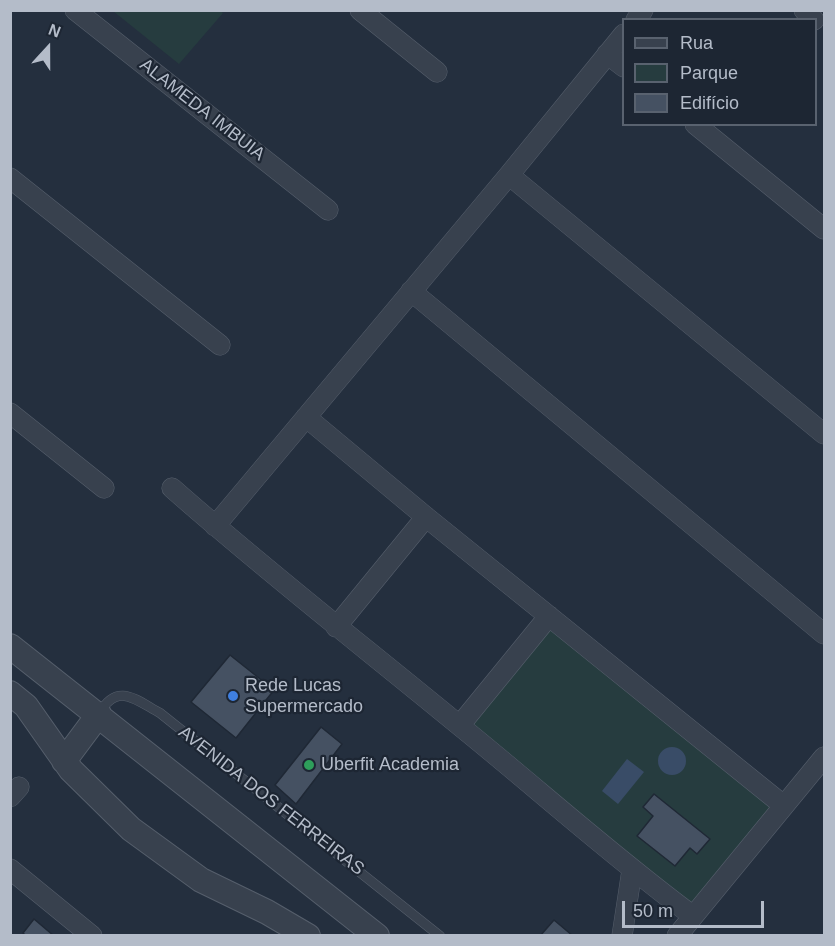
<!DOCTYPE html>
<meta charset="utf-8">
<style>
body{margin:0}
#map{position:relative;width:835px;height:946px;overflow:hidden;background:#242f3e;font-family:Arial,sans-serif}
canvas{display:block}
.frame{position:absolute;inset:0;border:12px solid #b4bcc9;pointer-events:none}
.legend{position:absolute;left:622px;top:18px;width:195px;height:108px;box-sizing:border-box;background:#1d2633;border:2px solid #59626f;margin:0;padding:8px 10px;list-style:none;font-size:18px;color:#b4bcc9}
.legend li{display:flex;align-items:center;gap:12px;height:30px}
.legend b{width:30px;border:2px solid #59626f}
.north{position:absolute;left:18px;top:18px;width:60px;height:60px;-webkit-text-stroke:4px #1d2633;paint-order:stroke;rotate:21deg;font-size:16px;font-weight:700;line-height:24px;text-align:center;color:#b4bcc9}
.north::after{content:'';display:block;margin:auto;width:21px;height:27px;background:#b4bcc9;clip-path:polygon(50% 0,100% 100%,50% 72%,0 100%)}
.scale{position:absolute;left:622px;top:901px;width:142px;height:27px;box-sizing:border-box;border:3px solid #b4bcc9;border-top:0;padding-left:8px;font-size:18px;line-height:21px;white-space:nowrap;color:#b4bcc9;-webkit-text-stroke:4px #1d2633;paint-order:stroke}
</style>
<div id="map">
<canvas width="835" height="946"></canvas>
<div class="frame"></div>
<ul class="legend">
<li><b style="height:8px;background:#38414e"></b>Rua</li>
<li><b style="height:16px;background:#263c3f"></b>Parque</li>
<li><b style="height:16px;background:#455162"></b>Edifício</li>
</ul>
<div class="north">N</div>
<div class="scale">50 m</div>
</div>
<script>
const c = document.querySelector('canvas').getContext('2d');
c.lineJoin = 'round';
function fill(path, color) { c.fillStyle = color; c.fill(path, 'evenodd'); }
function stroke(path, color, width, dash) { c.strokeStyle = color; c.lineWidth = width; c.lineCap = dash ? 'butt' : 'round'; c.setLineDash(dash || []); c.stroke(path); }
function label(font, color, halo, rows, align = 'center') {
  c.font = font + ' Arial,sans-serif'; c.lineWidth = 4.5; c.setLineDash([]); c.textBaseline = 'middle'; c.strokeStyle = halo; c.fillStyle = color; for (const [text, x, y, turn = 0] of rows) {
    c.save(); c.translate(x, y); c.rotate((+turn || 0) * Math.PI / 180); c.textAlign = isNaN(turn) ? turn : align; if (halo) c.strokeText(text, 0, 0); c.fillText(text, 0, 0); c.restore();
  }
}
fill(new Path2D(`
 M220 11 223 13 179 64 113 11Z
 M549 616 783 805 693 916 460 725Z`), '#263c3f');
fill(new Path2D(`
 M658 761a14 14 0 1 1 28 0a14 14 0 1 1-28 0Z
 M627 759 644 772 618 804 602 791Z`), '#394c67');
const building = new Path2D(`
 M230 655 274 690 236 738 191 702Z
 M321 727 342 744 296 804 275 785Z
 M654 794 710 839 697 854 690 848 675 866 637 836 653 816 643 807Z
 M34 919 54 936H26L23 933Z
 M554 920 573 936H540Z`);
fill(building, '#455162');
stroke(building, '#1f2835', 1.5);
const service = new Path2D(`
 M99 714C117 681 136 700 160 713L440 936`);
const minor = new Path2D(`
 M75 10 328 210
 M360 10 437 72
 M804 10 814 20
 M636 20 643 10
 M607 54 624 67
 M695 124 824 229
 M509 175 824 434
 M10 178 220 345
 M411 291 824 634
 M10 413 104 488
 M306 417 426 517 783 805
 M172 488C266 571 364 647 460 726 538 789 612 856 693 916
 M215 526 509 175 624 34
 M336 627 426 517
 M460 725 549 616
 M10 797 19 787
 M10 869 92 936
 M622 936 632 870
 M677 936 824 757`);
const tertiary = new Path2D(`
 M10 646 377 936
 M10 693 26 706 71 770 131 829 201 880 267 912 308 936
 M64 761 99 714`);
stroke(service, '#565f6c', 10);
stroke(minor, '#565f6c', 21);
stroke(tertiary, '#565f6c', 26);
stroke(service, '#38414e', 9);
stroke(minor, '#38414e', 20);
stroke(tertiary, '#38414e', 24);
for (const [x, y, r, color] of [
 [233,696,6,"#3f7fe0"],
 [309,765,6,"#2e9e5b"]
]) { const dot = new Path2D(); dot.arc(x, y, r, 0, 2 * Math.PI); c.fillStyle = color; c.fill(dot); stroke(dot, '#1d2633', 2); }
label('18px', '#b4bcc9', '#1d2633', [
 ["ALAMEDA IMBUIA",202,110,38],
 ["AVENIDA DOS FERREIRAS",271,801,38]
]);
label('18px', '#b4bcc9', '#1d2633', [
 ["Rede Lucas",245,686],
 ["Supermercado",245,707],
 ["Uberfit Academia",321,765]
], 'left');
</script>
